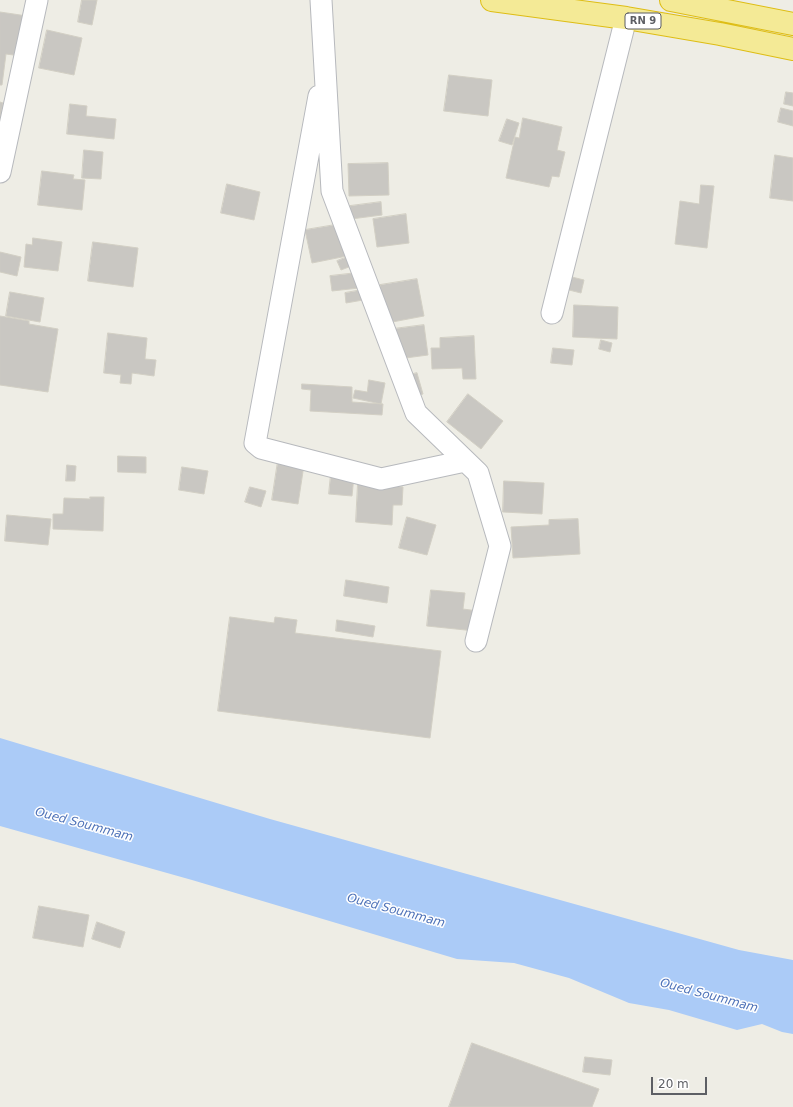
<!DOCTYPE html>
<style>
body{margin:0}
#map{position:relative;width:793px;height:1107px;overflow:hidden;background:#eeede5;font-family:"DejaVu Sans",sans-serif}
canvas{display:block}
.scale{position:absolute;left:651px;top:1077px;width:56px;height:18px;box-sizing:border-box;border:2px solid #5d5f64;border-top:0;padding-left:5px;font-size:12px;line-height:14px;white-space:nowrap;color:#5d5f64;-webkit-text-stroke:3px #fff;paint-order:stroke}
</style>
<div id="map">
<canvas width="793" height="1107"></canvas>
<div class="scale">20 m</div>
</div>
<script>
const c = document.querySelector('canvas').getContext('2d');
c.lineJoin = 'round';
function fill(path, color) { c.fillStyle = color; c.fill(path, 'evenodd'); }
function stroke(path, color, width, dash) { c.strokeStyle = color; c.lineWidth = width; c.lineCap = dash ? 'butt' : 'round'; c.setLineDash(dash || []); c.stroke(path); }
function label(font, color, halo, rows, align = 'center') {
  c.font = font + ' "DejaVu Sans",sans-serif'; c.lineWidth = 3; c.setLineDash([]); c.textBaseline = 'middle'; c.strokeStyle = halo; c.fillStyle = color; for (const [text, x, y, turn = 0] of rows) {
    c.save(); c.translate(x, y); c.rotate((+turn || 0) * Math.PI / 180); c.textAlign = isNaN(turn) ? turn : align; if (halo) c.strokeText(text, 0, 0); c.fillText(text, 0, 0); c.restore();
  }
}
fill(new Path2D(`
 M0 738 270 819 739 950 793 960V1034L782 1032 762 1024 737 1030 669 1010 629 1003 569 978 514 963 457 959 192 880 0 826Z`), '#abcbf7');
const building = new Path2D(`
 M82 0H97L92 25 78 22Z
 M0 12 27 16 21 56 6 54 2 85H0Z
 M47 30 82 38 74 75 39 68Z
 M449 75 492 80 488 116 444 111Z
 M786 92 793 93V106L784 104Z
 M0 102 3 103 0 120Z
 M70 104 87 106 86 116 116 119 114 139 67 134Z
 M781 108 793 111V126L778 122Z
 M523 118 562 127 557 150 565 152 559 177 552 176 549 187 506 178 515 137 519 138Z
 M507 119 519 123 512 145 499 141Z
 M84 150 103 152 101 179 82 178Z
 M775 155 793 158V201L770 198Z
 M388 163 389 195 349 196 348 164Z
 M42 171 74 175 73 179 85 180 82 210 38 205Z
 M227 184 260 192 254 220 221 213Z
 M701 185 714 186 707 248 675 244 680 201 699 204Z
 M381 202 382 215 351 219 350 206Z
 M406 214 409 243 377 247 373 219Z
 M341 224 347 256 312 263 305 230Z
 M33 238 62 242 58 271 24 267 26 244 32 245Z
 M93 242 138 248 133 287 88 281Z
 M0 252 21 257 17 276 0 272Z
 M350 256 354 265 341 270 337 261Z
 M357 273 359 288 332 291 330 276Z
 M572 277 584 280 581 293 569 290Z
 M417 279 424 316 387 323 380 285Z
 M362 290 363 300 346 303 345 293Z
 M10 292 44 298 40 322 6 316Z
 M574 305 618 307 617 339 573 337Z
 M0 316 29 321V324L58 329 48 392 0 385Z
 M424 325 428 355 398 359 393 329Z
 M108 333 147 338 145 359 156 360 154 376 132 373 131 384 120 383 121 375 104 373Z
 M474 336 476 379H463L462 368 432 369 431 348H440V338Z
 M601 340 612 343 610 352 599 349Z
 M553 348 574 350 572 365 551 363Z
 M417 373 423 394 411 397 405 376Z
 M369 380 385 383 381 404 353 398 355 390 367 392Z
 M302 384 352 387V402L383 404 382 415 310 411 311 390 302 389Z
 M468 394 503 421 481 449 447 422Z
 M118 456 146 457V473L118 472Z
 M278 461 304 465 298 504 272 500Z
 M67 465 76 466 75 481H66Z
 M182 467 208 471 204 494 179 490Z
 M331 474 354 476 352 496 329 494Z
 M504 481 544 483 542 514 503 512Z
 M358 483 403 487 402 505H393L392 525 356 522Z
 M250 487 266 491 261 507 245 502Z
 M90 497H104L103 531 53 529V514H63L64 498 90 499Z
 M7 515 51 519 48 545 5 541Z
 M407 517 436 525 427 555 399 548Z
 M578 519 580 554 513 558 511 527 549 525V520Z
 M346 580 389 587 387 603 344 596Z
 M431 590 465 593 463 609 478 611 475 631 427 626Z
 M230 617 274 623 275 617 297 620 295 633 441 651 430 738 218 711Z
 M337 620 375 626 373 637 336 631Z
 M39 906 89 915 83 947 33 938Z
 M97 922 125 932 120 948 92 939Z
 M472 1043 599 1089 592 1107H449Z
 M585 1057 612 1060 610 1075 583 1072Z`);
fill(building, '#c9c7c2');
stroke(building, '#d2cfc4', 1);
const minor = new Path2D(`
 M321 0 332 191 416 413 478 473 500 546 476 641
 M319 96 255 443 261 448 381 479 465 461
 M0 172 37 0
 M552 313 626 18`);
const highway = new Path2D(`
 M492 0 626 18 720 34 793 49
 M671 0 793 24`);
stroke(minor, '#b7b9bd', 23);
stroke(highway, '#debd14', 24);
stroke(minor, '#fff', 21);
stroke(highway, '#f4ea96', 22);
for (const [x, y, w] of [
 [643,21,36]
]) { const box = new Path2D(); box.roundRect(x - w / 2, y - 8, w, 16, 3); c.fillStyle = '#fff'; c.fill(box); stroke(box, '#5d5f64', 1); }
label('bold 10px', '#5d5f64', null, [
 ["RN 9",643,21]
]);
label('italic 12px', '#4f73b9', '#fff', [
 ["Oued Soummam",84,825,15],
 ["Oued Soummam",396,911,15],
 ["Oued Soummam",709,996,15]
]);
</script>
